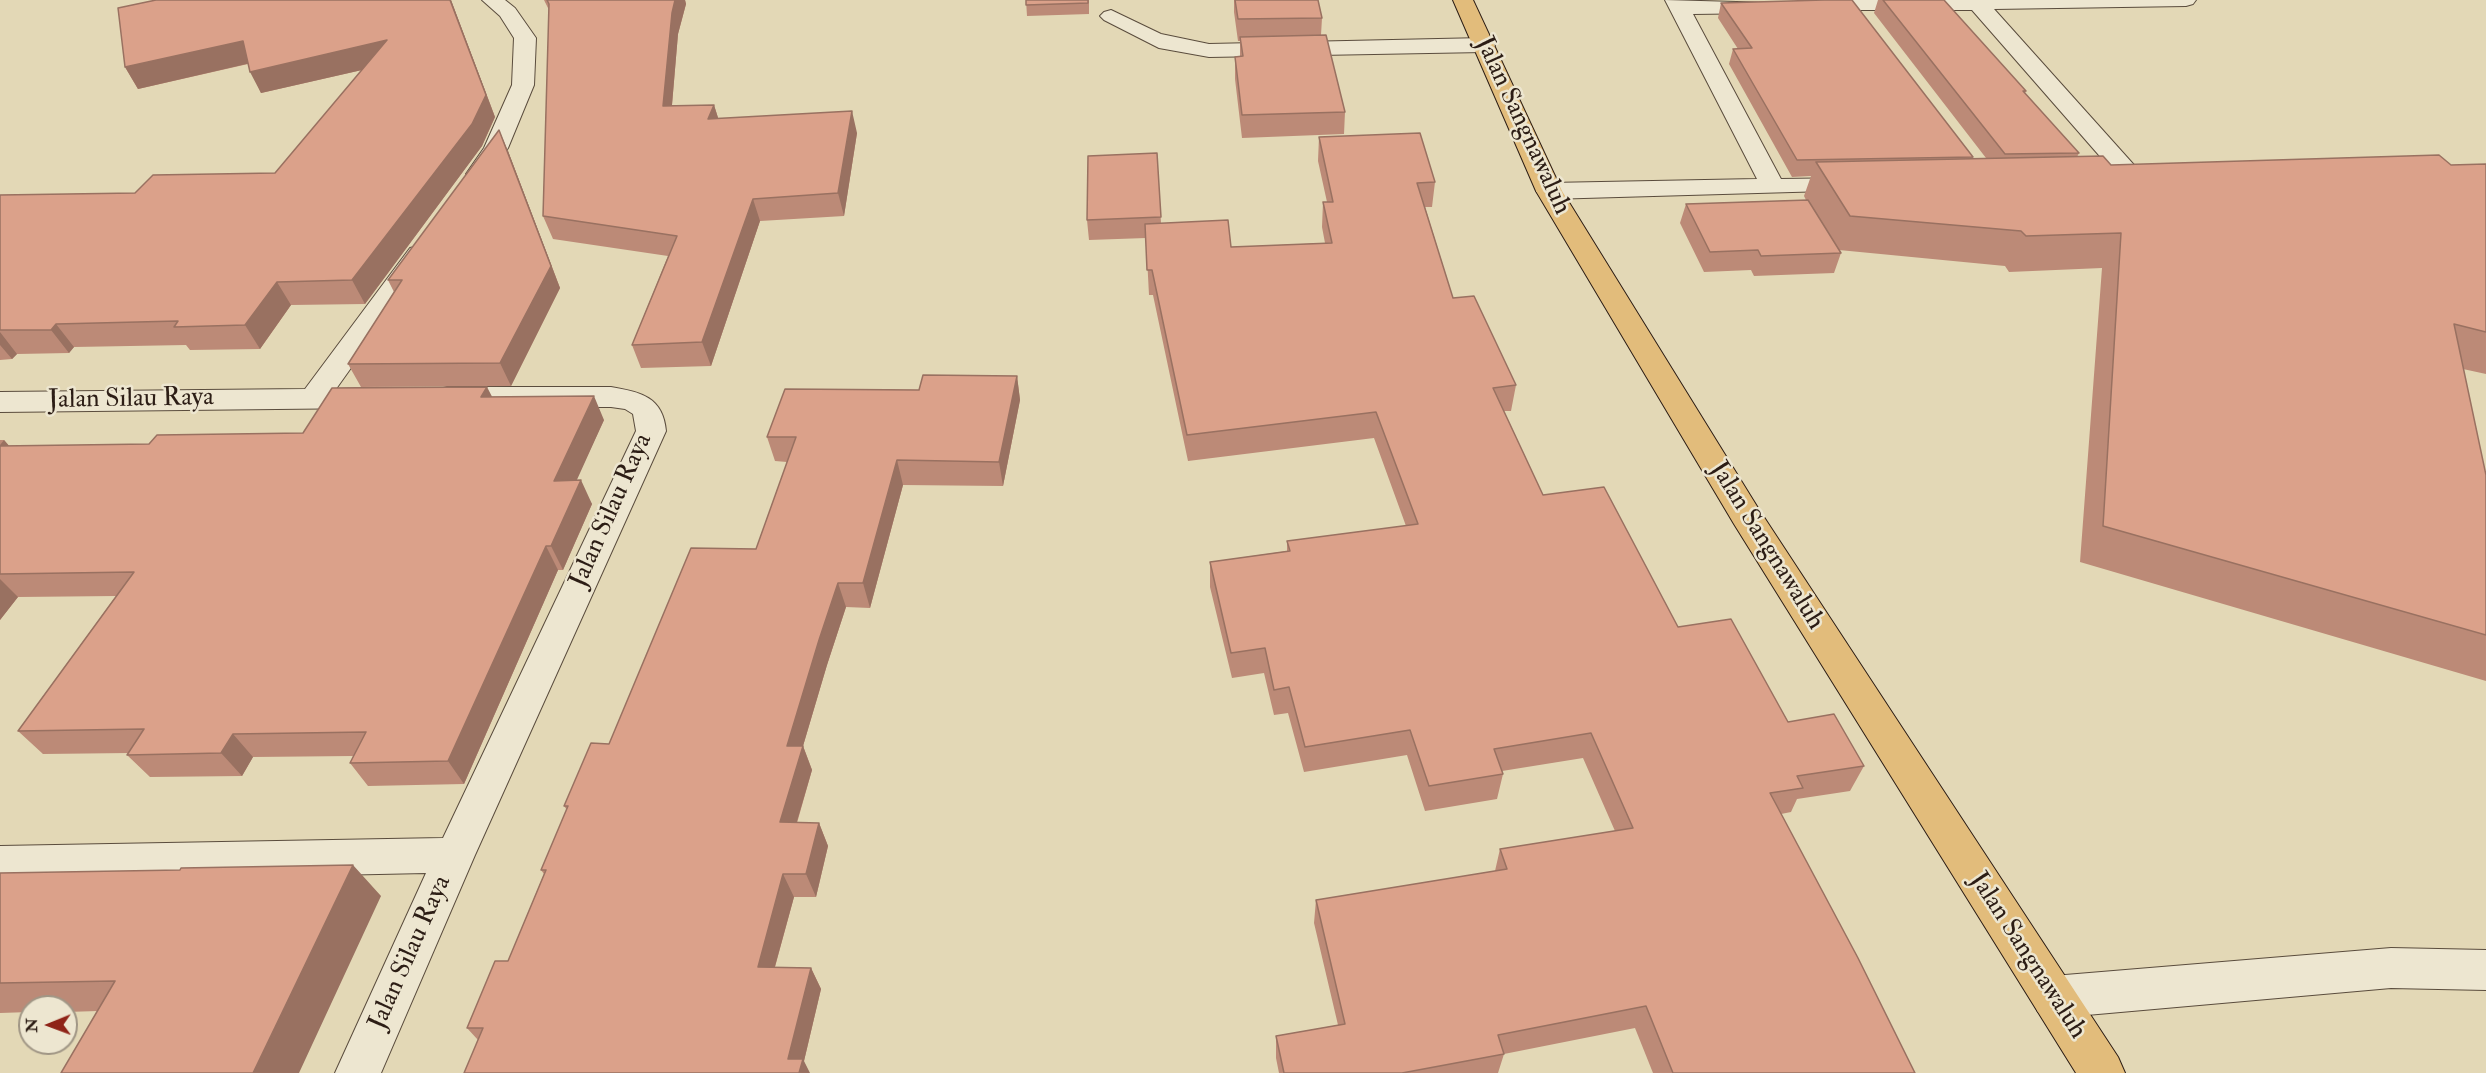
<!DOCTYPE html>
<style>
body{margin:0}
#map{position:relative;width:2486px;height:1073px;overflow:hidden;background:#e3d8b6;font-family:"IM FELL Double Pica",serif}
canvas{display:block}
.north{position:absolute;left:18px;top:995px;width:60px;height:60px;box-sizing:border-box;background:#ede6d0;border:2px solid #a09685;border-radius:50%;rotate:269deg;font-size:16px;font-weight:700;line-height:24px;text-align:center;color:#2c1d15}
.north::after{content:'';display:block;margin:auto;width:21px;height:27px;background:#8f2418;clip-path:polygon(50% 0,100% 100%,50% 72%,0 100%)}
</style>
<div id="map">
<canvas width="2486" height="1073"></canvas>
<div class="north">N</div>
</div>
<script>
const c = document.querySelector('canvas').getContext('2d');
c.lineJoin = 'round';
function stroke(path, color, width, dash) { c.strokeStyle = color; c.lineWidth = width; c.lineCap = dash ? 'butt' : 'round'; c.setLineDash(dash || []); c.stroke(path); }
function fill(path, color) { c.fillStyle = color; c.fill(path, 'evenodd'); }
function label(font, color, halo, rows, align = 'center') {
  c.font = font + ' "IM FELL Double Pica",serif'; c.lineWidth = 5; c.setLineDash([]); c.textBaseline = 'middle'; c.strokeStyle = halo; c.fillStyle = color; for (const [text, x, y, turn = 0] of rows) {
    c.save(); c.translate(x, y); c.rotate((+turn || 0) * Math.PI / 180); c.textAlign = isNaN(turn) ? turn : align; if (halo) c.strokeText(text, 0, 0); c.fillText(text, 0, 0); c.restore();
  }
}
const minor = new Path2D(`
 M482 0H505L515 8 536 38 534 85 508 148 487 179 478 181 469 179 466 174 484 148 512 85 514 38 500 16Z
 M1665 0 1772 3 1775 7 1772 11 1765 13 1693 14 1781 179 1853 178 1862 180 1865 185 1862 190 1549 199 1540 196 1536 191 1540 186 1549 183 1757 179Z
 M1812 0H2196L2193 4 2186 6 1994 9 2143 175 2146 180 2143 185 2134 187 2125 185 1972 10H1806L1803 6Z
 M1111 10 1161 34 1209 44 1484 38 1492 40 1495 45 1492 50 1484 52 1209 57 1159 48 1104 20 1100 16 1104 12Z
 M419 246 428 248 432 254 336 389 369 388 380 391 384 398 380 405 369 408 0 412V392L305 389 410 248Z
 M447 387H611C641 392 663 397 666 431L475 855 381 1073H335L426 873 0 882V846L443 838 636 431 633 414 625 409 611 407H447L436 404 432 397 436 390Z
 M2391 948 2486 950V990L2391 988 2053 1018 2038 1012 2031 997 2038 982 2053 976Z`);
const major = new Path2D(`
 M1453 0H1473L1562 191 1758 508 2118 1057 2125 1073H2076L1734 524 1536 191Z`);
stroke(minor, '#5a4c3d', 2);
stroke(major, '#2c1d15', 2);
fill(minor, '#ede6d0');
fill(major, '#e2bc7b');
fill(new Path2D(`
 M156 0H451L495 117 482 146 365 304 291 305 260 349 190 350 186 345 74 347 69 353 17 354 12 359 0 360V195L135 193 275 173 362 70 261 93 248 64 138 89 125 67Z
 M544 0H685L686 4 678 34 672 105H714L718 118 857 133 844 216 760 221 711 366 641 368 632 345 668 256 553 239 543 216 549 10Z
 M1026 0H1089V14L1027 16Z
 M1234 0H1318L1322 18 1321 35 1345 112 1344 134 1242 138 1235 79V57L1240 56V41H1238L1234 12Z
 M1878 0H1944L2026 91 2025 93 2079 153 2077 157 2111 165H2451L2486 164V374L2463 369 2486 635V681L2080 562 2102 268 2009 272 2005 266 1839 250 1841 253 1834 273 1754 276 1751 270 1704 272 1680 223 1686 204 1806 200 1804 196 1811 176 1792 177 1729 64 1733 49H1738L1718 18 1721 3 1973 157V159L1986 158 1874 13Z
 M1319 137 1435 182 1432 207H1425L1453 298 1516 385 1511 411H1504L1543 495 1678 627 1788 722 1864 766 1850 791 1797 799 1791 812 1781 814 1915 1073H1653L1635 1028 1504 1054 1498 1073H1279L1276 1058V1036L1338 1025 1314 923 1316 900 1495 871 1500 849 1615 831 1583 758 1502 771 1503 774 1497 799 1425 811 1407 755 1304 772 1288 713 1274 715 1264 673 1232 678 1210 587V562L1287 551V541L1406 526 1374 438 1188 461 1153 295H1149L1146 238 1089 240 1087 220 1157 153 1161 223 1231 247 1325 243 1322 227 1323 202H1327L1318 161Z
 M508 151 560 288 511 386 361 387 348 364 394 292 388 280Z
 M1017 376 1020 400 1003 486 903 485 870 608 846 607 827 665 803 746 812 770 797 823H819L828 846 816 897H794L775 967 811 968 821 989 804 1061 478 1040 467 1028 508 961 544 874 541 870 567 810 564 806 609 744 756 549 787 462 775 461 767 437 919 390Z
 M492 397 604 420 576 480 592 504 563 570H558L464 784 368 786 350 763 353 756 253 757 242 776 150 777 127 755 129 753 43 754 18 731 116 596 18 597 0 620V440H4L9 446 149 444 303 433Z
 M0 873 381 896 98 1011 66 1012V1007H30V1012L0 1013Z`), '#bc8a77');
fill(new Path2D(`
 M450 0H451L495 117 482 146 365 304 352 280Z
 M675 0H685L686 4 678 34 670 128 663 106 672 13Z
 M387 40 397 62 261 93 250 72Z
 M243 41 255 62 138 89 125 67Z
 M714 105 721 127 708 119Z
 M852 111 857 133 844 216 838 193Z
 M499 130 508 151 560 288 511 386 500 363Z
 M753 199 760 221 711 366 702 342Z
 M277 282 291 305 260 349 245 325Z
 M56 324 74 347 69 353 51 330Z
 M0 332 17 354 12 359 0 345Z
 M1017 376 1020 400 1003 486 999 462Z
 M487 387 499 410 481 397Z
 M594 396 604 420 566 504 554 481Z
 M4 440 25 464 0 447V445Z
 M897 460 903 485 870 608 863 583Z
 M581 480 592 504 563 570 551 546Z
 M546 546 558 570 464 784 448 761Z
 M0 579 18 597 0 620Z
 M838 583 846 607 827 665 803 746 812 770 790 845 780 822 787 746 819 640Z
 M233 734 253 757 242 776 221 753Z
 M819 823 828 846 816 897 806 874Z
 M353 865 381 896 299 1073H253Z
 M783 874 794 897 769 988 758 967Z
 M811 968 821 989 804 1061 810 1073H796L788 1059Z`), '#997161');
const building = new Path2D(`
 M156 0H450L486 95 472 124 352 280 277 282 245 325 174 327 178 321 56 324 51 330H0V195L135 193 153 175 275 173 387 40 250 72 243 41 125 67 118 8Z
 M547 0H675L672 13 663 106 714 105 708 119 852 111 838 193 753 199 702 342 632 345 677 236 543 216 549 4Z
 M1026 0H1088V3L1026 5Z
 M1235 0H1318L1322 18 1238 19Z
 M1824 0H1852L1973 157 1797 160 1733 49 1752 48 1721 3Z
 M1883 0H1944L2026 91H2023L2079 153 2005 154Z
 M1326 35 1345 112 1242 115 1235 57 1243 56 1240 37Z
 M499 130 551 266 500 363 348 364 402 280H388Z
 M1420 133 1435 182 1417 183 1453 298 1474 296 1516 385 1493 388 1543 495 1604 487 1678 627 1731 619 1788 722 1834 714 1864 766 1797 776 1803 788 1770 793 1858 958 1915 1073H1673L1646 1006 1498 1035 1504 1054 1402 1073H1284L1276 1036 1345 1024 1316 900 1507 869 1500 849 1633 828 1591 733 1494 749 1503 774 1429 786 1410 730 1305 747 1289 687 1274 690 1265 648 1231 653 1210 562 1290 551 1287 541 1418 524 1376 412 1187 435 1152 270H1147L1145 224 1228 220 1231 247 1332 243 1323 202H1333L1319 137Z
 M1157 153 1161 217 1087 220 1088 156Z
 M2439 155 2451 165 2486 164V332L2454 324 2486 475V635L2103 526 2121 233 2026 236 2021 231 1850 216 1816 162 2103 156 2111 165Z
 M1808 200 1841 253 1761 256 1758 250 1710 252 1686 204Z
 M923 375 1017 376 999 462 897 460 863 583H838L819 640 787 746H803L780 822 819 823 806 874H783L758 967 811 968 788 1059H803L799 1073H464L483 1028H467L495 961H508L546 870H541L568 806H564L591 743 609 744 691 548 756 549 796 437H767L785 389 919 390Z
 M487 387 481 397 594 396 554 481 581 480 551 546H546L448 761 350 763 366 732 233 734 221 753 127 755 144 729 18 731 134 572 0 574V446L149 444 157 435 303 433 332 388Z
 M353 865 253 1073H61L115 981 0 983V873L180 870 181 868Z`);
fill(building, '#dba18a');
stroke(building, '#997161', 1.5);
label('26px', '#2c1d15', '#ede6d0', [
 ["Jalan Sangnawaluh",1522,126,65],
 ["Jalan Silau Raya",131,400,-1],
 ["Jalan Silau Raya",612,511,-66],
 ["Jalan Sangnawaluh",1766,546,58],
 ["Jalan Silau Raya",411,953,-66],
 ["Jalan Sangnawaluh",2027,956,57]
]);
</script>
